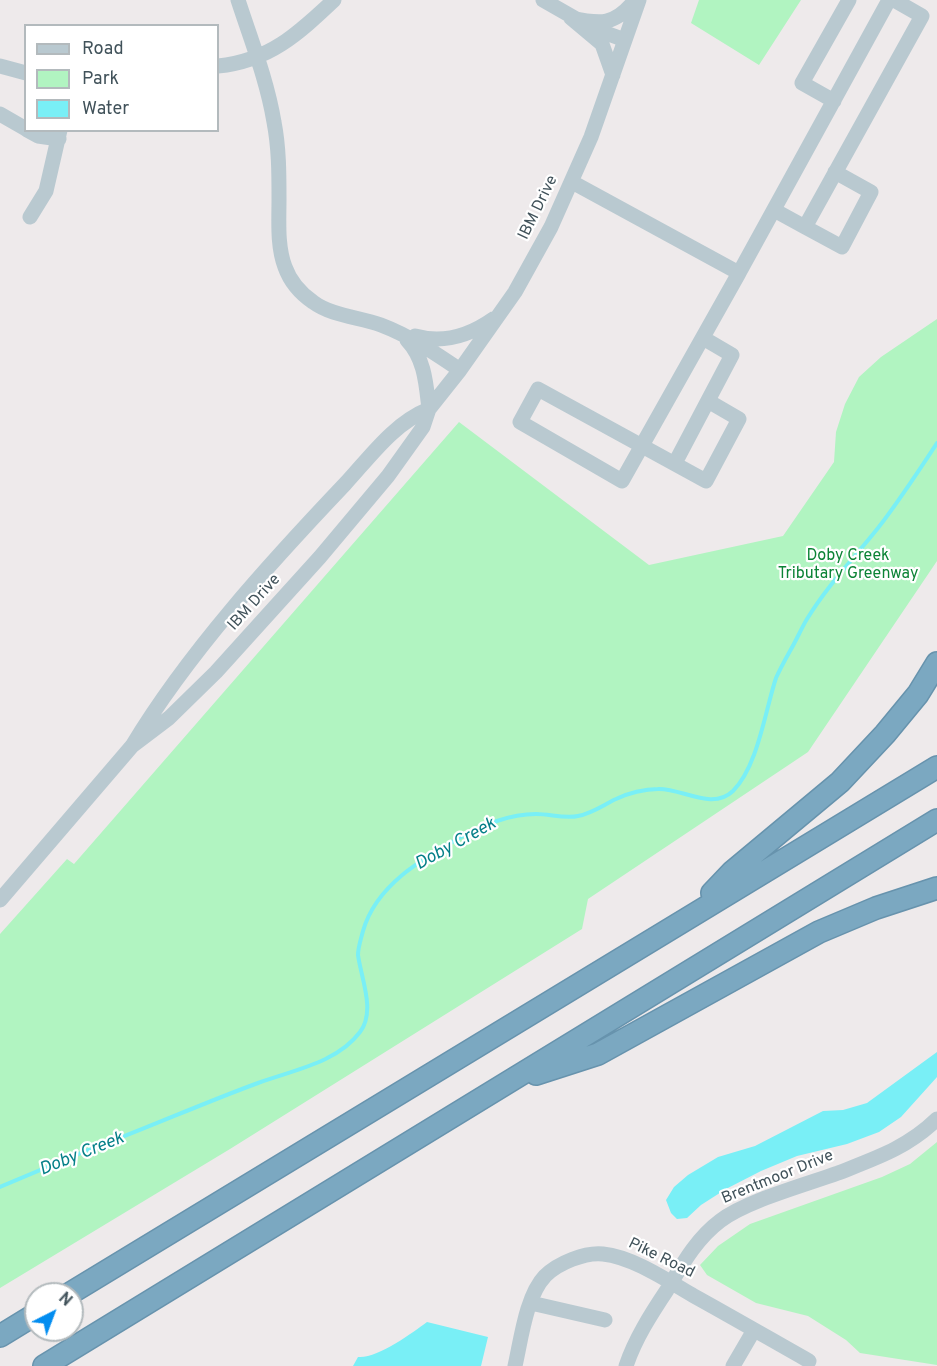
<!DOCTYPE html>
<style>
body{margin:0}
#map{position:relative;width:937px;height:1366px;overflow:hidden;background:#eeeaeb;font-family:Overpass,sans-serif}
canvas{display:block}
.legend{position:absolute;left:24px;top:24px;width:195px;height:108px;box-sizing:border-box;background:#fff;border:2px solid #b3babd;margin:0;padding:8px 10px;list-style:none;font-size:18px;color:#41525a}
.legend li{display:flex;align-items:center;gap:12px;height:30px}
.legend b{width:30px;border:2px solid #b3babd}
.north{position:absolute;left:24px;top:1282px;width:60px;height:60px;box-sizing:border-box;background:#fff;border:2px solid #b3babd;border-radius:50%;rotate:42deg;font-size:16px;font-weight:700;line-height:24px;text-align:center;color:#41525a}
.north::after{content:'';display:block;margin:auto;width:21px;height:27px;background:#038df0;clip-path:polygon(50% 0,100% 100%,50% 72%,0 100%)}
</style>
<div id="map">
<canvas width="937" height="1366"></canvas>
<ul class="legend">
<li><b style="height:8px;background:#b9c9d0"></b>Road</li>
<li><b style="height:16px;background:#b1f4c1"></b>Park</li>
<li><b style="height:16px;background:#79eff6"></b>Water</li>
</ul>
<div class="north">N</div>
</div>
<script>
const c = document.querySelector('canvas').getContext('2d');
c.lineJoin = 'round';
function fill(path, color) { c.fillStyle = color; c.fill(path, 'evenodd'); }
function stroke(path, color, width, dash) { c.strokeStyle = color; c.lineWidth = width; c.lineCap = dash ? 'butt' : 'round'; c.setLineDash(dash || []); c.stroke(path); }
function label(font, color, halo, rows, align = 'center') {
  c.font = font + ' Overpass,sans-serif'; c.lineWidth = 4.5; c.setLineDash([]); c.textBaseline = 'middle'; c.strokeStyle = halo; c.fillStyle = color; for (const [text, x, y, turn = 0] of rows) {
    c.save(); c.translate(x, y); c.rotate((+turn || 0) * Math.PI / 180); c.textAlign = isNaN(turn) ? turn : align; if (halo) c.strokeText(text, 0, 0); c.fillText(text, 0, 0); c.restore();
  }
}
fill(new Path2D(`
 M699 0H801L759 65 691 23Z
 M937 319V561L808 752 588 899 582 929 230 1149 0 1288V934L67 859 74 864 459 422 649 565 783 536 834 462 836 432 845 404 859 377 881 357Z
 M937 1142V1365L860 1353 846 1340 808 1316 756 1303 707 1275 700 1265 718 1246 750 1224 882 1177 910 1164Z`), '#b1f4c1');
fill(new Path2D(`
 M937 1052V1077L901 1117 879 1132 847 1144 797 1156 761 1171 726 1189 701 1205 687 1218 677 1219 671 1213 666 1200 674 1187 688 1175 718 1157 755 1146 823 1111 843 1110 867 1103Z
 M427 1322 488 1337 481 1366H353L358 1357C377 1359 412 1333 427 1322Z`), '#79eff6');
stroke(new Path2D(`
 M0 1187 107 1142 112 1141C161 1122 209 1101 258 1083 293 1070 337 1063 360 1032 376 1011 361 978 358 955 358 947 361 939 363 931 376 885 422 859 461 837 484 825 509 814 536 814 550 814 565 819 578 816 593 813 603 805 616 799 628 793 645 789 658 789 682 788 712 811 733 791 758 766 765 711 776 678 780 669 785 660 790 651 796 641 801 629 807 619 827 586 854 558 878 528 899 501 918 472 937 443`), '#79eff6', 4);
const highway = new Path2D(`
 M712 893 732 872 840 782 885 734 918 694 937 663
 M536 1074 598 1054 819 932 876 908 937 888
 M69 1294 937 767
 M0 1336 36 1314
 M44 1366 937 820`);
stroke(highway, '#6793ad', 24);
stroke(new Path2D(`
 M62 26V25`), '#66d58e', 2, [4.5, 3]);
stroke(new Path2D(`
 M238 0C251 40 267 80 274 122 279 148 279 173 279 199 279 221 277 246 285 267 290 281 300 293 313 302 332 316 359 317 381 325 410 336 435 353 460 370
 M543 0 592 28 625 40
 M0 66 26 73
 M218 66C269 61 298 34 334 0
 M613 75 602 44 571 18C600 24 615 26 635 0
 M834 101 802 83 849 0
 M0 114 26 129
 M27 130 38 136 59 139
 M572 182 739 273 889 0
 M774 210 805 227 922 16 894 0
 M30 217 46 191 60 130
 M805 227 842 247 871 192 835 172
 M415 336C444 344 469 336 493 319
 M407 340C425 359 426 384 429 409
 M708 401 739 419 706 481C650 450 594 420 538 389L520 422 622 481 739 273
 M675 463 732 355 703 338
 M132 746 169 718 216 672 320 557 388 476 423 427 429 409 460 370 515 292 551 227 591 137 639 0
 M0 900 132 746C188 653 270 563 345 484 370 457 394 423 429 409
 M531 1303 605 1320
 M515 1366C521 1340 526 1296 545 1276 558 1263 585 1252 603 1254 633 1257 668 1281 694 1296 732 1317 770 1339 809 1361
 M626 1366C635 1339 651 1314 667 1290 682 1265 696 1239 720 1221 746 1201 805 1185 838 1173 876 1158 907 1148 937 1119
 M733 1366 754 1330`), '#b9c9d0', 15);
stroke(highway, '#7ba8c1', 21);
label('16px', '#41525a', '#fff', [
 ["IBM Drive",539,208,-64],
 ["IBM Drive",255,603,-48],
 ["Brentmoor Drive",778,1178,-22],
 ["Pike Road",661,1259,26]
]);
label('16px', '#0b8335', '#fff', [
 ["Doby Creek",848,557],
 ["Tributary Greenway",848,575]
]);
label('italic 18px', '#047f88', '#fff', [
 ["Doby Creek",456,845,-29],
 ["Doby Creek",82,1155,-22]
]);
</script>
